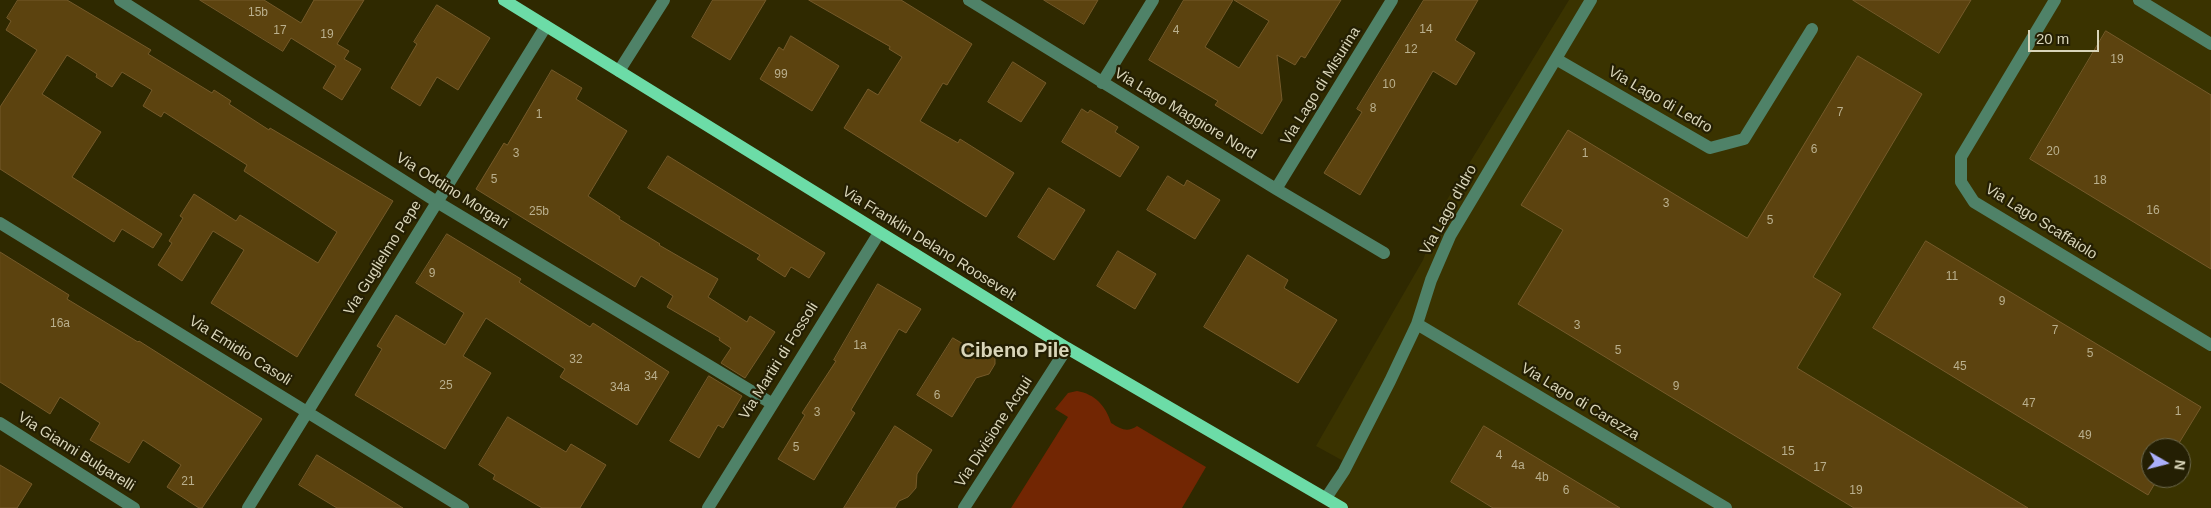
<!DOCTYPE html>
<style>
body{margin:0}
#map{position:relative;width:2211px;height:508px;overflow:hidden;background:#2f2900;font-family:Helvetica,sans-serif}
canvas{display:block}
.north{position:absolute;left:2141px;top:438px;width:50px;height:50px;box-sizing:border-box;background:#241f03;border:1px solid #6c684c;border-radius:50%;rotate:98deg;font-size:14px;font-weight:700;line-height:20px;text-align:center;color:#d9d5b9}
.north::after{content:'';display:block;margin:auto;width:18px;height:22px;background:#abaffb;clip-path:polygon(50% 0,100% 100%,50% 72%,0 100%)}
.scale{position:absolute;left:2028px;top:30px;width:71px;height:22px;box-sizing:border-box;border:2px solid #d9d5b9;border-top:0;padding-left:6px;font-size:15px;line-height:18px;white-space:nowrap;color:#d9d5b9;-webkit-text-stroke:4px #241f03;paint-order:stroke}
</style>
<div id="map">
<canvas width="2211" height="508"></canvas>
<div class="north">N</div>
<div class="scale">20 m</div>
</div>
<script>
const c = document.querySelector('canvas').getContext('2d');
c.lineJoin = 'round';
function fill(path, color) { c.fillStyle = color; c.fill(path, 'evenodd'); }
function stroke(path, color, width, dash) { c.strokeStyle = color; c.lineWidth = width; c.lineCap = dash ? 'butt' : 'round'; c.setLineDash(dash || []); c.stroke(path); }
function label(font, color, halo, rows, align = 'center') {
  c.font = font + ' Helvetica,sans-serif'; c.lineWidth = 4.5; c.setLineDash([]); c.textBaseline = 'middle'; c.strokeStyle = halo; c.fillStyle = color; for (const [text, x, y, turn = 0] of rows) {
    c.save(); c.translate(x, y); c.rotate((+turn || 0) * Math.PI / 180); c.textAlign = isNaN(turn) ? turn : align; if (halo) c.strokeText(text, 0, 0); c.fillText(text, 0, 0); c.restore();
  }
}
fill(new Path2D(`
 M1569 0H2211V508H1345L1326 498 1347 463 1316 446 1423 260 1442 208ZM2151 448H2181V478H2151Z`), '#3a3300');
fill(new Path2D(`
 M1077 391C1095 394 1106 406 1111 423 1121 429 1127 433 1137 426L1206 467 1182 508H1011L1068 417 1055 409 1068 393Z`), '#722603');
const building = new Path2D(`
 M18 0H67L151 50 148 54 212 93 214 90 231 101 229 104 269 130 270 128 393 201 297 357 211 303 244 250 213 231 182 281 158 265 172 243 169 241 183 218 180 216 194 194 236 221 240 215 318 263 337 232 244 171 247 165 164 112 161 117 143 106 152 90 122 72 112 87 96 77 97 74 67 55 42 94 101 132 72 177 162 234 153 248 122 229 114 242 0 169V107L37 50 6 30 11 21 7 18Z
 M200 0H264L301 23 314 0H364L337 44 349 51 344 59 361 69 342 100 323 88 336 66 291 38 283 51Z
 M713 0H766L730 60 692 37Z
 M809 0H901L972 44 947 85 943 83 920 121 958 143 960 139 1014 173 986 217 844 128 868 89 878 95 902 57 889 49 890 47Z
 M1044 0H1098L1084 24Z
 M1184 0H1233L1205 47 1239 68 1269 21 1234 0H1341L1305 58 1301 56 1295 65 1277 55 1282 100 1262 134 1215 105 1218 101 1149 60Z
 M1424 0H1478L1455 40 1475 53 1456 85 1433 71 1360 195 1324 173 1362 112 1357 109Z
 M1853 0H1971L1939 53Z
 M437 5 490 38 458 90 437 77 420 106 391 88 417 44 414 42Z
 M2106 31 2211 95V269L2030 159Z
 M791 36 839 66 812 111 760 79 779 47 783 50Z
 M1858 56 1922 94 1813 277 1841 294 1797 368 2028 508H1854L1518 304 1563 230 1521 205 1568 130 1747 238Z
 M1013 62 1046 83 1021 122 988 102Z
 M552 70 582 88 576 99 627 131 588 196 620 217 619 219 660 244 659 245 718 279 708 297 747 322 750 316 775 332 745 378 721 363 731 348 719 340 720 338 667 307 673 296 641 276 635 287 476 189 504 143 507 145Z
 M1082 109 1088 113 1090 110 1118 127 1115 132 1139 147 1120 177 1062 142Z
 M668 156 825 253 809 278 791 267 785 277 757 259 760 255 648 188Z
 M1168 176 1184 186 1187 180 1220 200 1195 239 1147 210Z
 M1049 188 1085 210 1054 260 1018 237Z
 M447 234 521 279 519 282 590 327 593 323 669 372 637 425 560 377 565 369 486 318 463 356 491 373 445 449 355 395 382 349 377 346 396 315 445 345 464 313 416 283Z
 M1926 241 2201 407 2176 448H2151V478H2158L2148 495 1873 328Z
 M1118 251 1156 274 1135 309 1097 286Z
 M0 252 69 295 67 299 138 342 139 341 262 419 202 508H199L167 487 181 465 143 440 129 463 90 440 100 423 60 397 50 414 0 382Z
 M1248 255 1288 280 1284 288 1337 320 1298 383 1204 327Z
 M878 284 921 309 906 333 899 329 851 410 855 413 814 480 778 459 805 415 802 413 836 361 834 360Z
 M953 338 965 345 979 344 990 348 995 358V364L989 374 976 378 952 417 917 395Z
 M709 376 742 396 723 428 718 425 699 458 670 441Z
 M508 417 566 452 571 444 606 465 580 508H542L493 479 495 475 479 465Z
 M895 426 932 450 917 474 916 488 908 497 899 501 895 508H844Z
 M1484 426 1620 508H1493L1451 482Z
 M317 455 374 490 403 508H337L299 485Z
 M0 465 32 484 17 508H0Z`);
fill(building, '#5c430f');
stroke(building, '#755a2a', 1);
stroke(new Path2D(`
 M120 0 437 202 771 403
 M969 0 1276 189 1384 253
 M2055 0 1961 157V182L1974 202 2211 345
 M2139 0 2211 44
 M1556 59 1710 148 1744 139 1812 29
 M619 71 664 0
 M1102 83 1153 0
 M1276 189 1392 0
 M0 223 463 508
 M1417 324 1726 508
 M0 423 134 508
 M1326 498 1344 471 1390 381 1417 324 1431 280 1450 236 1591 0
 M248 508 546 26
 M708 508 879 233
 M964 508 1067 348`), '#4f8268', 12);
stroke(new Path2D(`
 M504 0 1067 348 1342 508`), '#6cdca7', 12);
label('12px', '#bab08e', null, [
 ["15b",258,13],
 ["14",1426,30],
 ["17",280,31],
 ["4",1176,31],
 ["19",327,35],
 ["12",1411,50],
 ["19",2117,60],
 ["99",781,75],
 ["10",1389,85],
 ["8",1373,109],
 ["7",1840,113],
 ["1",539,115],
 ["6",1814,150],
 ["20",2053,152],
 ["3",516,154],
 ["1",1585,154],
 ["5",494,180],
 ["18",2100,181],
 ["3",1666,204],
 ["16",2153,211],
 ["25b",539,212],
 ["5",1770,221],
 ["9",432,274],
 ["11",1952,277],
 ["9",2002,302],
 ["16a",60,324],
 ["3",1577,326],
 ["7",2055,331],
 ["1a",860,346],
 ["5",1618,351],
 ["5",2090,354],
 ["32",576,360],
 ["45",1960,367],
 ["34",651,377],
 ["25",446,386],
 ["9",1676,387],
 ["34a",620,388],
 ["6",937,396],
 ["47",2029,404],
 ["1",2178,412],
 ["3",817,413],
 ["49",2085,436],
 ["5",796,448],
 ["15",1788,452],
 ["4",1499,456],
 ["4a",1518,466],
 ["17",1820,468],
 ["4b",1542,478],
 ["21",188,482],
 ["6",1566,491],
 ["19",1856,491]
]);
label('15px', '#d9d5b9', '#241f03', [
 ["Via Lago di Misurina",1321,86,-58],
 ["Via Lago di Ledro",1660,100,30],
 ["Via Lago Maggiore Nord",1185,114,31],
 ["Via Oddino Morgari",452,191,32],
 ["Via Lago d'Idro",1449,210,-61],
 ["Via Lago Scaffaiolo",2041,222,32],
 ["Via Franklin Delano Roosevelt",929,244,32],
 ["Via Guglielmo Pepe",383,258,-58],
 ["Via Emidio Casoli",240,351,32],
 ["Via Martiri di Fossoli",779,361,-58],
 ["Via Lago di Carezza",1580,402,31],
 ["Via Divisione Acqui",994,432,-57],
 ["Via Gianni Bulgarelli",76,452,32]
]);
label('bold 20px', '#d9d5b9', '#241f03', [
 ["Cibeno Pile",1015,351]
]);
</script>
